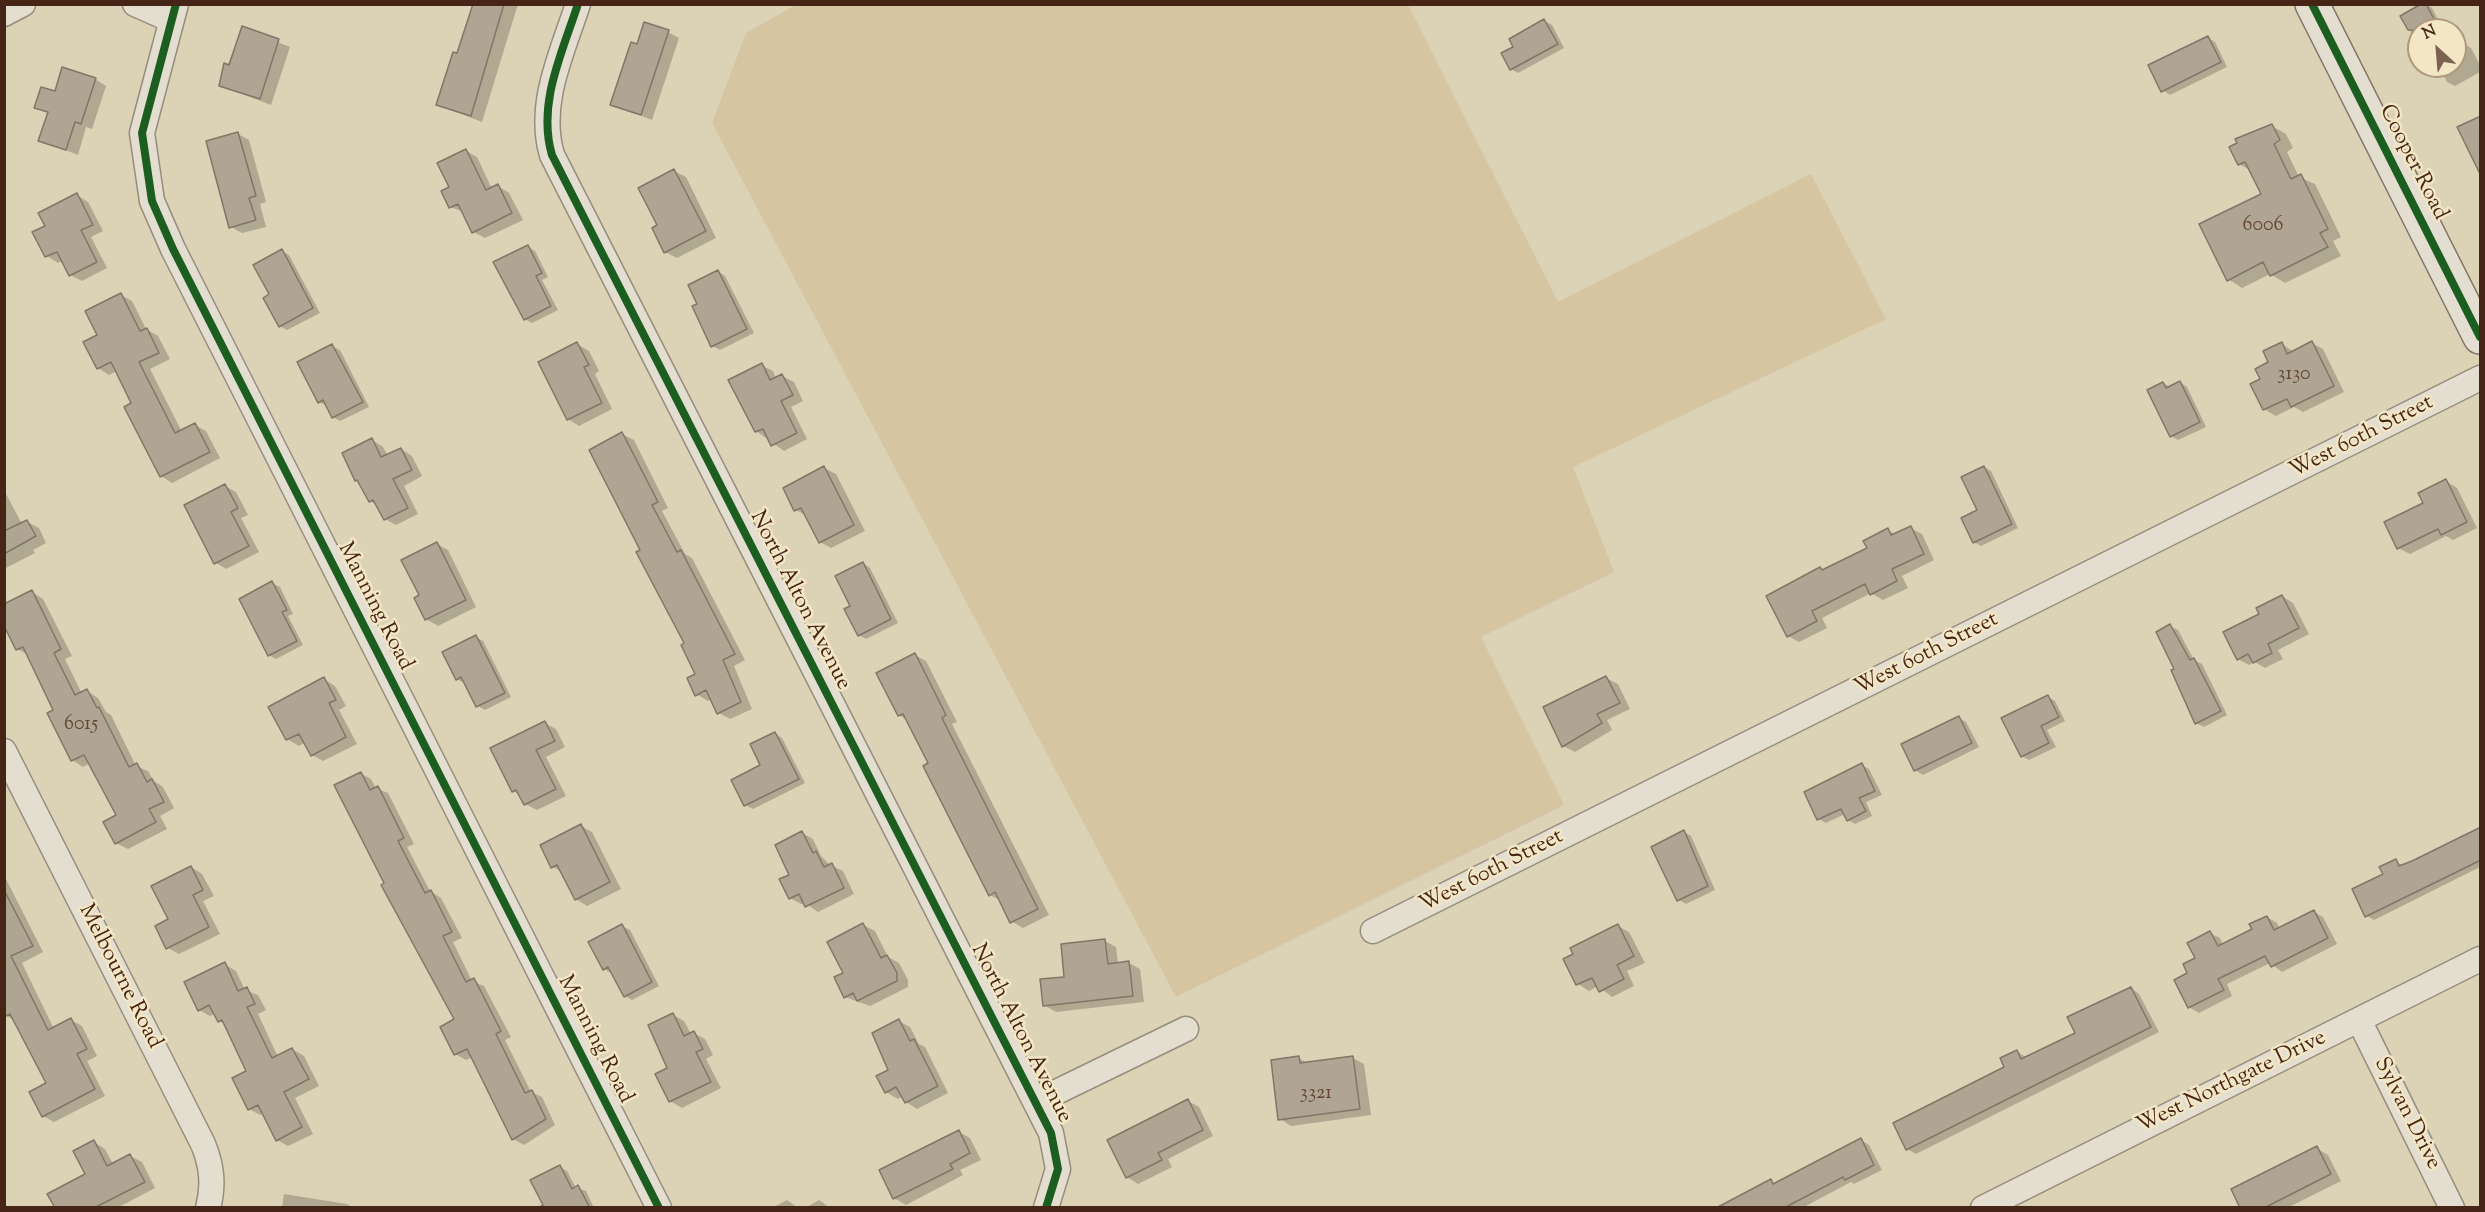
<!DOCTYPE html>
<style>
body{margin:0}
#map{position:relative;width:2485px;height:1212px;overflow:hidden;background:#dcd2b6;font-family:"Sorts Mill Goudy",serif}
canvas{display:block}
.frame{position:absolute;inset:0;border:6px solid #472516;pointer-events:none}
.north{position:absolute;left:2407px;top:18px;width:60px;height:60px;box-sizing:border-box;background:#f3e6c5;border:2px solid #ae997f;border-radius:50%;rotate:334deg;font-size:16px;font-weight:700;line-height:24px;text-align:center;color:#472516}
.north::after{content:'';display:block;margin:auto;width:21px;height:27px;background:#7b624e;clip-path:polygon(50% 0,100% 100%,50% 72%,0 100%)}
</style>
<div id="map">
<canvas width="2485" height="1212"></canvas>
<div class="frame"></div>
<div class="north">N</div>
</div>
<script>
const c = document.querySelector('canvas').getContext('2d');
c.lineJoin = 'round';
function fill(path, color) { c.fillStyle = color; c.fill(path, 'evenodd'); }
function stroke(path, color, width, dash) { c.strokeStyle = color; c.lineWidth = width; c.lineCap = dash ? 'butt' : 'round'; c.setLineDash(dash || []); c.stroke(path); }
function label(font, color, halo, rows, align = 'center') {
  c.font = font + ' "Sorts Mill Goudy",serif'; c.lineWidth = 5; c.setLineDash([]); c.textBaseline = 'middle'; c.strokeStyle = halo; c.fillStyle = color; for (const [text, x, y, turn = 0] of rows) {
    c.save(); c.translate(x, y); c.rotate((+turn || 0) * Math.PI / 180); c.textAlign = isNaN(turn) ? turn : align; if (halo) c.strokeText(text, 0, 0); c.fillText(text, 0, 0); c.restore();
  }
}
fill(new Path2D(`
 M796 5H1408L1558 302 1811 174 1886 319 1573 467 1614 572 1481 637 1564 805 1176 997 712 123 746 33Z`), '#d5c5a0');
fill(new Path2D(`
 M475 4H518L482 122 438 105Z
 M2426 4 2432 8 2442 27 2448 24 2455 28 2464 44 2471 48 2480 65V72L2455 86 2447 82 2439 66H2455V30H2419L2418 45 2402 16Z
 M1544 21 1552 25 1564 48 1518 73 1511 69 1515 47Z
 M242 28 290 47 271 105 220 85Z
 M668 32 679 38 652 120 611 104 638 46Z
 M2208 38 2215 42 2227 67 2170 95 2162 90Z
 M95 79 106 86 92 129 86 127 78 155 40 140 49 114 36 107 56 93Z
 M2272 126 2286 134 2293 148 2287 152 2299 177 2315 184 2341 237 2333 241 2341 256 2285 283 2270 274 2242 288 2228 279 2263 194 2252 171 2239 164Z
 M238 134 249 140 266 202 260 204 266 227 242 233 231 227Z
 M466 151 477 157 492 189 498 186 509 193 523 220 485 238 474 232 464 212 450 207 451 188Z
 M674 171 686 177 716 238 677 258 665 252 659 226Z
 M77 195 88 202 103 231 91 237 107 268 82 281 70 275 63 260 58 263 47 256V227Z
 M527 246 535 251 548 277 542 280 558 310 532 323 525 319Z
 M281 251 289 255 320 313 287 330 280 326 271 295Z
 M718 271 725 276 754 333 720 350 712 346 699 304Z
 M121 295 132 301 146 329 158 336 170 359 150 369 182 432 195 425 206 431 220 458 172 483 161 476 133 404 117 371 109 375 98 368 99 336Z
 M2312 343 2323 349 2344 392 2303 412 2294 407 2276 416 2264 409 2262 379 2282 344 2294 352Z
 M577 344 589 351 599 371 595 374 612 409 579 426 568 419Z
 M332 346 340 350 369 407 340 421 333 417 327 406 319 402Z
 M761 365 773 371 776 379 782 376 794 382 803 401 791 407 807 439 784 451 756 431Z
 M2180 382 2187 387 2206 427 2178 440 2171 436 2163 383 2170 387Z
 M622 434 634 440 668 508 662 511 685 554 692 558 745 660 734 666 752 709 730 719 719 713 712 699 708 701 696 694 697 675 686 644 642 550Z
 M372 440 383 447 388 456 401 449 412 456 422 476 404 486 418 514 396 525 385 519 378 506 370 501 356 480Z
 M1984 467 1991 471 2018 528 1981 546 1974 542Z
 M824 468 836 474 865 531 831 548 820 542 807 516 796 510Z
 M2446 481 2457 488 2477 528 2453 540 2446 536 2410 554 2398 548 2425 503Z
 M225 486 236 492 248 515 241 518 259 552 226 569 215 562Z
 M4 490 22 524 27 522 39 528 46 543 33 550 35 553 4 569Z
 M1910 528 1922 534 1934 560 1902 576 1908 588 1883 600 1871 593 1822 618 1827 628 1799 642 1788 636 1820 569 1824 571 1869 549 1888 530 1896 535Z
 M437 544 448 550 476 607 438 626 426 619 421 596Z
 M863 563 870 568 898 623 866 639 859 635 852 607Z
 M272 583 280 587 293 614 288 616 303 645 276 659 269 655Z
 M32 592 43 599 72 656 65 659 82 694 87 691 98 698 106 712 111 715 136 766 148 771 154 781 163 787 174 808 160 816 167 829 128 849 116 843 118 816 90 763 83 767 72 760 55 710 29 655 17 649Z
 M2282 596 2293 603 2309 634 2278 650 2283 659 2265 668 2255 662 2249 665 2238 659 2261 614Z
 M2170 626 2178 630 2194 660 2202 664 2227 715 2204 727 2196 723 2176 669Z
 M476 637 483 641 511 697 485 710 478 706 464 683 457 679Z
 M915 655 926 661 957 722 952 724 1049 915 1023 928 1011 921 1001 901 990 895 908 721 899 715Z
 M1606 678 1618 684 1630 709 1607 720 1612 730 1575 752 1563 746Z
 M324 679 335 686 346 706 339 710 357 744 323 761 312 755 306 742 299 746 287 739Z
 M2048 697 2055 701 2065 721 2047 730 2056 747 2029 760 2022 756Z
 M1959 718 1966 722 1979 747 1923 775 1915 770Z
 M544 723 556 729 565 747 546 757 566 796 537 810 525 804 521 795 513 791Z
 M775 733 782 738 805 783 753 809 745 805Z
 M1862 765 1869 769 1882 795 1866 802 1872 816 1855 824 1848 820 1845 814 1826 823 1819 819Z
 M360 773 371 779 376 788 388 793 414 844 407 847 430 891 441 898 462 938 453 942 472 981 484 986 511 1037 505 1040 531 1092 542 1097 555 1125 524 1145 513 1139 473 1057 466 1060 455 1054 456 1020 386 884Z
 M581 826 592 832 621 889 587 906 576 899 562 872 553 867Z
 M2480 829V867L2374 920 2367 916 2395 860 2403 866Z
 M1684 832 1691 836 1715 890 1686 904 1679 900 1653 848Z
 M802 833 813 839 821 856 830 865 843 871 854 894 818 912 805 903 801 904 790 898Z
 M191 867 202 874 214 896 203 901 220 934 179 954 168 948 170 920Z
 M4 875 43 952 22 963 54 1029 71 1020 82 1026 97 1056 87 1061 105 1096 54 1122 43 1116 48 1083 16 1022 4 1014Z
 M2314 912 2323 917 2337 944 2282 972 2270 963 2227 984 2232 996 2199 1013 2189 1007V974L2210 933 2220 938 2223 945 2254 930 2267 917 2277 923 2280 929Z
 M863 925 875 931 888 957 899 963 908 980V987L870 1006 845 997V974Z
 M622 926 630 930 659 986 632 1000 625 996 611 973 604 969Z
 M1618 926 1629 932 1645 963 1627 971 1634 986 1612 997 1598 986 1589 991 1578 984Z
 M1105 941 1116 947 1118 964 1129 963 1140 969 1144 1002 1056 1012 1044 1005 1065 978Z
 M224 964 236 971 245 990 258 995 266 1010 258 1014 278 1057 292 1049 304 1056 319 1086 295 1098 313 1134 288 1146 277 1140 264 1113 260 1115 249 1109 248 1072 226 1025 219 1021 215 1014 210 1016 199 1010Z
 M2131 988 2139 994 2159 1032 1916 1154 1907 1149 2006 1067 2017 1052 2026 1057 2077 1033Z
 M673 1015 684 1021 691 1034 694 1033 705 1039 713 1055 706 1059 721 1088 682 1108 670 1101Z
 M899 1021 910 1027 919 1044 925 1047 948 1093 917 1109 906 1102 903 1096 898 1099 886 1092Z
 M1298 1058 1308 1063 1353 1058 1364 1064 1371 1115 1291 1126 1280 1119Z
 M1188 1101 1199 1107 1213 1136 1168 1159 1172 1167 1138 1184 1127 1177Z
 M959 1132 970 1138 981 1160 960 1170 963 1175 906 1205 894 1198Z
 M1861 1140 1869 1145 1882 1170 1854 1184 1851 1182 1802 1208H1719L1771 1181 1776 1184Z
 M94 1142 105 1149 113 1164 130 1156 142 1162 155 1188 117 1208H56L87 1175Z
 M2316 1148 2328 1155 2341 1181 2287 1208H2242Z
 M560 1167 567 1171 576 1188 586 1191 594 1208H546Z
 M284 1194 347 1204 353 1208H282Z
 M787 1200 798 1208H772Z
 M819 1200 830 1208H805Z`), '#0003');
const building = new Path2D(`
 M473 4H504L471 116 436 105 453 52 457 53Z
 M2421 4H2426L2440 30H2408L2400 16Z
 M1544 19 1558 44 1510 70 1501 53 1513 47 1509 39Z
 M644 22 669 30 641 115 610 105 631 42 637 44Z
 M242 26 279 39 260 99 219 86 224 63 229 65Z
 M2208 36 2221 62 2161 92 2148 65Z
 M62 67 96 78 81 124 75 122 66 150 38 141 48 112 34 108 41 87 55 91Z
 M2481 116V176L2457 127Z
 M2272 124 2280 140 2274 144 2291 179 2301 174 2328 229 2320 233 2328 247 2270 276 2263 262 2227 281 2199 224 2261 194 2245 162 2238 165 2229 147 2237 143 2235 139Z
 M238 132 256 196 249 198 256 220 229 228 206 141Z
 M466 149 486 190 498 184 512 213 472 233 458 204 449 208 441 191 449 187 437 163Z
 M674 169 706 231 664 253 652 228 657 225 638 188Z
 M77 193 93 225 81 230 97 262 69 276 57 252 45 257 32 232 45 226 38 213Z
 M528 245 542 273 536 276 551 306 524 320 493 262Z
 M282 249 313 308 279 327 263 298 269 294 253 265Z
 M718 270 747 329 711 347 692 306 697 304 688 285Z
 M121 293 140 331 147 328 159 353 139 362 175 433 195 423 210 452 160 477 124 407 131 403 111 362 97 369 83 342 97 335 85 311Z
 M2312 341 2334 386 2291 407 2287 399 2263 410 2250 384 2260 379 2255 369 2268 362 2263 351 2282 342 2287 354Z
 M577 342 589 365 584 367 602 403 567 420 538 362Z
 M332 344 363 402 332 418 323 400 318 403 297 362Z
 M762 363 770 380 782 374 793 395 781 401 797 433 771 446 763 429 755 432 728 380Z
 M2180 381 2200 422 2170 437 2147 390 2163 382 2166 388Z
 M622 432 658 502 652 505 677 552 681 550 735 654 723 660 741 702 717 714 706 690 695 696 687 678 695 674 681 645 684 643 636 552 640 550 589 450Z
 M372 438 381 457 401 448 412 470 393 479 408 508 384 520 373 500 369 502 357 480 355 481 342 453Z
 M824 466 854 525 819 543 801 508 794 511 783 488Z
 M1984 466 2012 524 1973 543 1961 518 1977 510 1961 477Z
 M2446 479 2467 522 2441 535 2438 529 2397 549 2384 522 2423 503 2418 493Z
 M225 484 238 508 231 512 249 546 214 564 184 505Z
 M27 520 36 536 4 554V531Z
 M1911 526 1924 554 1892 569 1897 581 1870 595 1865 584 1812 611 1817 621 1787 637 1766 596 1820 567 1822 570 1867 548 1863 541 1888 528 1891 535Z
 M437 542 466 600 425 620 414 598 419 595 401 560Z
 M863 562 891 619 858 636 844 609 850 606 835 576Z
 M272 581 287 610 282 612 297 641 268 656 239 599Z
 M32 590 61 649 54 653 75 695 87 689 97 708 99 707 129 767 137 763 147 782 152 779 164 802 149 809 156 822 115 844 103 822 116 815 84 755 71 761 47 713 53 710 23 647 16 650 4 626V604Z
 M2282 595 2299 628 2268 644 2272 653 2253 663 2248 654 2237 660 2223 632 2259 614 2256 608Z
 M2170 624 2190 660 2194 658 2221 711 2195 724 2171 670 2174 669 2156 632Z
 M476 635 505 693 476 707 461 677 456 680 442 652Z
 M915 653 946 715 942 718 1038 909 1010 923 995 892 989 896 923 766 928 763 903 714 898 716 876 673Z
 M1606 676 1620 703 1597 714 1602 723 1562 747 1543 707Z
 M324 677 336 700 329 703 346 737 311 756 299 734 286 740 268 707Z
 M2048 695 2059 717 2041 726 2049 743 2021 757 2001 718Z
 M1959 716 1972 743 1914 771 1901 744Z
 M545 721 555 741 536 750 556 789 524 805 516 790 512 792 490 748Z
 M775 732 799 779 744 806 731 780 760 765 750 744Z
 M1862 763 1875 791 1859 798 1866 811 1847 821 1841 809 1817 820 1804 792Z
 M361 772 370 790 378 786 404 838 398 841 425 893 431 890 452 932 443 936 466 982 474 978 501 1031 496 1034 525 1093 532 1090 546 1119 512 1140 467 1049 454 1055 440 1027 454 1019 381 885 384 883 334 785Z
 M581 824 610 882 575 900 557 865 551 868 540 845Z
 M2481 827V860L2365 917 2352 889 2383 874 2379 867 2396 859 2399 866 2412 861Z
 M1684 830 1708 886 1677 901 1651 847Z
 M802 831 813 853 816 851 824 867 832 863 844 888 805 907 799 894 789 899 779 879 789 875 775 845Z
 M191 866 203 890 193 895 209 927 166 949 155 926 168 919 151 886Z
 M4 890 33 946 11 956 48 1030 71 1018 87 1049 77 1054 95 1089 42 1117 29 1092 46 1083 10 1014 4 1017Z
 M2314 910 2328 938 2271 967 2265 956 2218 979 2224 990 2188 1008 2174 980 2187 973 2183 964 2195 958 2187 943 2210 931 2218 946 2252 929 2249 924 2267 916 2274 930Z
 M863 923 881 958 887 955 897 973V981L857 1001 853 993 844 998 834 977 843 973 827 942Z
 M622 924 652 982 624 997 608 967 603 970 588 942Z
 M1618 924 1634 956 1617 965 1624 979 1599 992 1592 978 1576 985 1563 959 1573 954 1570 948Z
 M1105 939 1108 964 1129 961 1133 996 1043 1006 1040 979 1064 977 1061 944Z
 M225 962 238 991 247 987 255 1004 247 1007 272 1058 292 1048 309 1079 284 1092 302 1127 276 1141 258 1105 248 1110 232 1078 246 1071 222 1020 218 1022 209 1005 198 1011 184 982Z
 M2131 987 2151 1027 1906 1150 1893 1123 2004 1067 2000 1058 2017 1050 2021 1059 2075 1033 2067 1017Z
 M673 1013 684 1036 694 1031 703 1049 696 1052 711 1082 669 1102 655 1074 667 1068 648 1025Z
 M899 1019 910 1041 914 1039 938 1086 905 1103 896 1087 885 1093 876 1076 888 1070 872 1033Z
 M1299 1056 1300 1063 1353 1056 1360 1109 1278 1120 1271 1060Z
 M1188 1099 1203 1130 1158 1153 1162 1160 1126 1178 1107 1140Z
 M959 1130 970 1153 950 1164 953 1169 893 1199 879 1170Z
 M1861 1138 1874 1165 1845 1180 1843 1177 1784 1208H1716L1771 1179 1773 1184Z
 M94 1140 107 1166 130 1154 145 1182 94 1208H55L47 1194 85 1174 73 1151Z
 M2317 1146 2331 1174 2264 1208H2240L2231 1189Z
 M560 1165 572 1189 578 1185 590 1208H538L543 1205 530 1180Z`);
fill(building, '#afa592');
stroke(building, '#817667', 1.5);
const minor = new Path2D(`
 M135 4 171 20
 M176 4 142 133 152 201 173 249 659 1208
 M578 4C562 53 537 104 552 155L1051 1133 1058 1169 1046 1208
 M4 14 23 4
 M4 751 203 1144C212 1166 214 1185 208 1208
 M1373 931 2480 378
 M2359 1020 2452 1208
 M1036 1102 1186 1029
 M1983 1208 2480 959`);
const secondary = new Path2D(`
 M2312 4 2480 337`);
stroke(minor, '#978d7c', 27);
stroke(secondary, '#817667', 36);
stroke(minor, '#e3ded0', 24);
stroke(secondary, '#e3ded0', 33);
stroke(new Path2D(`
 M176 4 142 133 152 201 173 249 659 1208
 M578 4C562 53 537 104 552 155L1051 1133 1058 1169 1046 1208
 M2312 4 2480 337`), '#1b5e20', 8);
label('20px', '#614535', null, [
 ["6006",2263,227],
 ["3130",2294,376],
 ["6015",81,726],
 ["3321",1316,1095]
]);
label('22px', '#472516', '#f3e6c5', [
 ["Cooper Road",2412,163,63],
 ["West 60th Street",2362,438,-27],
 ["North Alton Avenue",799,601,63],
 ["Manning Road",374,607,63],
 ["West 60th Street",1927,655,-27],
 ["West 60th Street",1492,872,-27],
 ["Melbourne Road",119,977,63],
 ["North Alton Avenue",1020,1034,63],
 ["Manning Road",594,1040,63],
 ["West Northgate Drive",2232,1083,-26],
 ["Sylvan Drive",2406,1114,63]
]);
</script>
